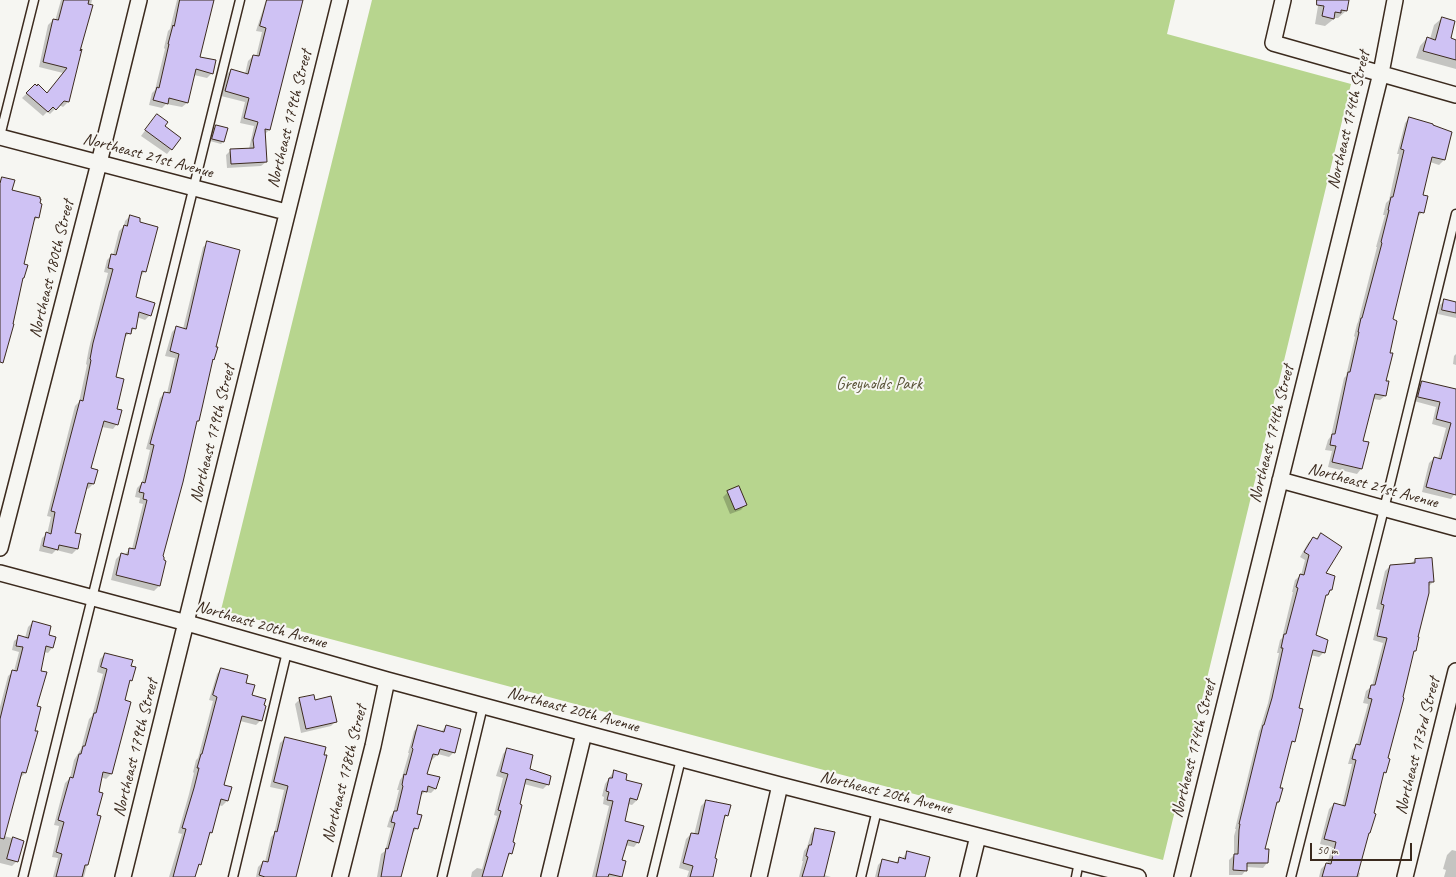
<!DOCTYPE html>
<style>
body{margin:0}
#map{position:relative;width:1456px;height:877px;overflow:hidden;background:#f6f6f2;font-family:Caveat,sans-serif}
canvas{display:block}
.scale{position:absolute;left:1310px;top:843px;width:102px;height:18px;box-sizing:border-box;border:2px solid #3b2a1e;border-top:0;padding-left:5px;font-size:12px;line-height:14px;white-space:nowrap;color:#3b2a1e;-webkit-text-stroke:3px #f6f6f2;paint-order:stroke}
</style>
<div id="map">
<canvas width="1456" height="877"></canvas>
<div class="scale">50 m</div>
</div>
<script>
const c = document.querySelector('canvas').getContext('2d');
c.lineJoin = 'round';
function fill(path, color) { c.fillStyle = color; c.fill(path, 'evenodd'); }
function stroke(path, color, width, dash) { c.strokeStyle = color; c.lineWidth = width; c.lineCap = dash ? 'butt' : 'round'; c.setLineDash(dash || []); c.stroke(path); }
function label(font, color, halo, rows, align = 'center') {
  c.font = font + ' Caveat,sans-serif'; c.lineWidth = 4; c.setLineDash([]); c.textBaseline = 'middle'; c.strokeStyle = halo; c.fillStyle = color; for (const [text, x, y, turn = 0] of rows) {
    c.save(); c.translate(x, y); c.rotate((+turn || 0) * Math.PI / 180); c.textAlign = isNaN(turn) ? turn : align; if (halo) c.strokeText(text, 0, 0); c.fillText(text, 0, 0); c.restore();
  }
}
fill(new Path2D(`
 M372 0H1175L1167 34 1351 84 1163 860 221 610Z`), '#b7d58e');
fill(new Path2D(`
 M61 0H92L68 102 63 107 59 105 50 114 47 112 43 116 22 98 35 85 36 86 38 85 47 94 63 73 39 67 48 25 53 20 55 21Z
 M177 0H214L199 57 212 73 207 78 194 75 187 103 182 107 166 104 162 108 149 105 152 93 155 90 165 49 164 48 168 31 170 29Z
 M266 0H302L269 130 264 135 266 162 261 166 227 168 226 155 231 150 249 149 254 126 240 123 245 102 221 96 226 75 231 70 245 74 248 61 253 56 256 57 262 32 256 31Z
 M1319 0H1348L1346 11 1338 18H1335L1325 26 1315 24Z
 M1442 18 1449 39 1456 41V69L1416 58 1420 46 1427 38 1430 39 1434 25Z
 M1409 118 1451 133 1444 160 1439 165 1430 162 1422 196 1423 212 1417 217 1392 320 1385 381V396L1380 400 1373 399 1362 442 1361 469 1357 474 1328 467 1332 451 1325 450 1328 440 1331 436 1344 378 1346 376 1355 337 1354 336 1357 324 1358 322 1377 247H1376L1385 215H1383L1386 203 1389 200 1399 154H1397L1405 123Z
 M153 120 164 127 171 149 167 154 141 136Z
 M216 126 223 142 221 144 210 141 214 128Z
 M2 178 11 191 38 217 33 222 23 265 26 266 11 325H13L5 357 0 362V180Z
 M130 216 145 271 140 277 135 298 150 315 145 320 137 317 135 328 124 338 115 378 117 424 113 429 102 427 90 469 93 484 88 489 86 488 74 534 80 535 77 549 72 554 56 550 52 554 39 551 42 538 47 534 51 517 47 516 75 406 79 402 87 365 86 364 89 348 108 273 104 272 107 260 112 255H113L119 231 124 226 125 221Z
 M208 243 215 348 214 359 211 362 198 421 196 422 162 557 159 586 154 591 111 580 116 559 121 554 124 555 130 549H132L143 504 139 503 140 498 135 497 137 488 142 483 150 450 146 449 160 398 165 393H167L175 358 165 356 172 332 177 327 183 329 203 247Z
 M1445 300 1456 303V318L1438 314 1440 305Z
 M1456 354V365L1453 364 1454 356Z
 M1422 382 1456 389V492L1451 499 1422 492 1429 463 1434 458 1438 459 1446 428 1432 424 1436 407 1414 401 1417 386Z
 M728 492 745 505 741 510 730 514 723 497Z
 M1321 534 1325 574 1331 590 1324 598 1314 636 1324 652 1319 657 1310 655 1297 709 1294 741 1289 746 1278 788 1279 802 1275 806 1264 850 1267 863 1263 868 1246 867V870L1242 875H1229V860L1234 855V836L1236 829H1235L1259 731 1260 729 1268 703 1279 653H1277L1280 640 1282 638 1293 592H1292L1295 580 1301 575 1305 560 1300 557 1308 543 1313 538 1316 539Z
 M1415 560 1433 582 1428 587 1415 651 1413 653 1387 759 1385 772 1382 776 1369 833 1367 835 1358 872 1360 873 1359 877H1319L1321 869 1326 864H1327L1332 847 1320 844 1329 809 1334 804 1342 806 1352 764H1348L1352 750 1357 744 1368 704 1363 703 1366 691 1372 686 1383 643 1373 640 1380 610 1376 609 1385 571 1390 566 1410 564Z
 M33 622 47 636 52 648 48 653 44 652 39 671 34 731 36 732 25 773 20 778 4 836 23 841 17 861 12 866 0 863V707L8 676 14 671 19 652 12 650 14 641 19 637 25 638 28 627Z
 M105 654 130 666 131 680 128 683 123 701 130 703 111 774 106 779 101 777 98 793 96 816 100 817 84 877H53L58 858 52 857 59 826 54 825 65 783 70 778 74 760 81 749 89 719 92 716 103 674 97 672 100 659Z
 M221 669 244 684 261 720 256 725 240 721 223 786 227 801 222 806 219 805 212 832 208 836 200 864 197 868 194 877H169L182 834 178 833 189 794 194 773 193 772 196 760 198 758 213 701 209 700 217 674Z
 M300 699 336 721 331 726 301 733 295 704Z
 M419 726 441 732 446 726 454 752 449 757 438 754 432 760 430 759 426 774 436 788 431 793 425 792 420 796 415 814 417 828 412 834 400 877H377L381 854 385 851 391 828 387 827 390 817 393 813 399 790H397L400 780 402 777 409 753H408L414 731Z
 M285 738 295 877H256L258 867 263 862H265L271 837 274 834 284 790 270 787 280 743Z
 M507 749 528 770 548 784 543 789 524 784 512 843 511 853 507 858 501 877H471L472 872 477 868 482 869 497 816 494 815 503 778 496 776 503 754Z
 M614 771 624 781 637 800 632 805 628 804 623 822 638 842 634 847 625 845 621 861 625 862 621 877H592L609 806 603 804 604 797 602 796 605 784Z
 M706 801 727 815 722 821 714 859 712 877H687L689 871 679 868 686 839 691 834 694 835 701 806Z
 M815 829 833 833 824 875 831 877H799L803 861H802L804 851 807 847 811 834Z
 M1452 850 1456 851V877H1444L1446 870 1443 869 1447 855Z
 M907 852 924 877H875L878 865 883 860 895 863 900 859H902Z`), '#0003');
const building = new Path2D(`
 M64 0H89L88 4 93 5 80 51 82 49 69 102 64 101 56 110 53 107 48 112 26 93 35 84 37 86 38 84 47 93 67 68 43 62 53 19 58 20Z
 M180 0H214L200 57 216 60 213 74 196 69 188 103 169 98 168 104 153 100 157 87 159 88 169 44H168L173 25 174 26Z
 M267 0H303L270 130 265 129 267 162 231 164 230 149 254 148 253 140 258 122 244 118 249 98 225 91 231 69 248 74 253 55 259 56 266 28 260 26Z
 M1317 0H1349L1347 11 1341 10V13L1335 12 1334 19 1322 16 1324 6 1317 5Z
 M1442 17 1455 21 1451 38 1456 40V60L1423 51 1427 37 1435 40Z
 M157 114 168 122 165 126 181 138 172 150 145 130Z
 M1409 117 1433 124V125L1452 132 1445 160 1432 157 1423 195 1428 196 1424 213 1419 212 1393 319 1397 321 1390 353H1393L1386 381H1389L1386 396 1375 394 1363 441 1369 442 1362 469 1332 462 1336 446 1330 445 1332 434H1335L1348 372H1350L1359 332H1358L1361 318H1362L1382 243 1381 242 1389 210H1388L1391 197H1393L1404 150 1401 149Z
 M216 125 228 128 224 142 212 139Z
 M2 177 15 180 12 190 40 197V199H41L40 203 42 204 39 218 35 217 24 264 28 265 24 278H23L13 324H14L3 363 0 362V184Z
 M130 215 140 218V222L158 227 146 272 142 271 136 297 155 303 151 316 139 312 136 329 132 328 131 334 126 333 116 377 124 379 117 409 122 410 118 425 104 421 91 468 98 470 94 484 88 483 75 533 81 534 78 549 59 545 58 550 43 546 46 532 51 534 55 512 51 511 80 400 83 401 91 360 90 359 93 343 113 269 108 268 111 254 116 255 124 225 127 226Z
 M207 241 240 250 216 347H218L214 360 213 359 202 408 199 421H197L183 482 163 556 164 557V560L166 561 160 586 116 575 121 553 128 555 129 548 135 549 147 500 143 499 144 493 139 492 142 482 145 483 154 445 150 444 164 392 170 393 179 354 170 351 176 326 186 329Z
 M1444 299 1456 302V313L1442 310Z
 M1422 381 1456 389V495L1426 487 1434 457 1441 459 1451 423 1436 419 1440 402 1418 397Z
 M739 486 747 505 735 510 727 491Z
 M1321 533 1342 547 1326 573 1335 576 1332 590H1330L1328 595H1326L1316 635 1328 640 1325 653 1313 650 1299 708 1303 709 1295 742 1292 741 1280 788H1283L1279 802H1277L1265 849H1269L1268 863H1247V871L1233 870 1234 854H1238L1239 830 1240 824H1239L1263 725H1264L1272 698 1283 648H1281L1284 634H1286L1298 588 1296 587 1300 574 1304 575 1309 555 1304 552 1313 537 1317 539Z
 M1432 558 1434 582H1429V593L1418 637H1419L1416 651H1414L1403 697 1404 698 1388 758 1390 759 1386 773 1384 772 1374 813 1376 814 1370 833H1369L1357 877H1322L1326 863 1331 864 1336 842 1324 839 1334 803 1345 806 1356 760 1352 759 1356 744 1360 745 1372 699 1368 698 1371 685H1375L1387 638 1377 636 1384 605 1381 604 1390 565 1415 563V559Z
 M33 621 51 626 49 635 56 637 53 648 46 646 41 671 47 672 37 706 41 707 35 731H38L26 773 22 772 4 839 0 838V719L12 670 17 671 23 647 16 646 18 635 28 638Z
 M105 653 133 660 131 666 136 667 132 681 130 680 125 700 131 702 112 774 103 772 99 792 103 793 97 815 101 816 88 865H85L82 877H56L62 854 56 852 64 822 58 820 70 777 73 778 79 754H81L83 746H85L94 713H96L107 669 101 667Z
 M221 668 248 675 246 683 255 685 252 695 266 699 264 705 266 706 262 721 242 716 224 785 232 787 228 801 221 799 212 833 210 832 201 865 199 864 195 877H173L186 829 182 828 194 788 199 768H197L201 754H202L217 697 213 695Z
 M314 695 315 700 331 696 337 722 306 729 299 698Z
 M418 725 444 732 446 725 461 729 455 753 440 749 438 755 433 754 427 774 440 777 436 789 428 786 427 792 422 791 417 814 422 815 418 829 414 828 401 877H381L386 848 388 849 395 823 391 822 394 811H397L403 786 402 785 404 774 406 775 413 749 412 748Z
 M285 737 326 747 324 755H327L296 877H265L259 875 263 861 268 862 275 831 277 832 288 786 274 782Z
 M507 748 533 755 530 769 551 776 549 785 526 779 520 804 522 805 513 842 515 843 512 854 509 853 502 877H482L501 811 498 810 508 774 501 772Z
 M614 770 627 774 626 780 642 784 637 800 630 798 625 821 644 826 639 843 628 840 622 860 626 861 622 877 609 874 608 877H596L613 801 607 800 609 792 606 791 609 778H612Z
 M706 800 731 805 728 816 725 815 715 858 717 859 713 877H690L693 866 683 863 691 833 698 834Z
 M815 828 835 832 824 877H802L808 857 806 856 809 845H811Z
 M13 837 24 841 18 862 7 859Z
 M907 851 930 857 925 877H878L882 859 898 863 899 857 905 859Z`);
fill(building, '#cfc2f4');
stroke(building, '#3b2a1e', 1);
const lane = new Path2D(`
 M0 136 34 0
 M23 877 240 0
 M233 877 287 652
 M442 877 483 706
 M652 877 681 759
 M861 877 877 810
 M1076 877 1079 862
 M1291 877 1384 509 1456 214`);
const street = new Path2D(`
 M1283 0 1273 43 1456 95
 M0 137 286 212
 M1280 480 1456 528
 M0 548 99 163 139 0
 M0 573 187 623 387 680 584 733 780 785 1138 877
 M123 877C196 585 266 292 340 0
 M340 877 373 746 387 680
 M549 877 584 733
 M759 877 780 785
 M968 877 978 836
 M1182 877 1381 73 1395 0
 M1405 877 1456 671`);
stroke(lane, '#3b2a1e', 11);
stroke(street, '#3b2a1e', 18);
stroke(lane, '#f6f6f2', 8);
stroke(street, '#f6f6f2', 15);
label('17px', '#3b2a1e', '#f6f6f2', [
 ["Northeast 179th Street",290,119,-76],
 ["Northeast 174th Street",1349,120,-77],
 ["Northeast 21st Avenue",148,156,15],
 ["Northeast 180th Street",52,269,-76],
 ["Northeast 179th Street",213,434,-76],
 ["Northeast 174th Street",1272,434,-76],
 ["Northeast 21st Avenue",1373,486,15],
 ["Northeast 20th Avenue",261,625,16],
 ["Northeast 20th Avenue",573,710,15],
 ["Northeast 173rd Street",1418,746,-76],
 ["Northeast 179th Street",136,748,-76],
 ["Northeast 174th Street",1194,749,-76],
 ["Northeast 178th Street",345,774,-76],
 ["Northeast 20th Avenue",886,793,14]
]);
label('17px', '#5a553a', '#f6f6f2', [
 ["Greynolds Park",879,385]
]);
</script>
